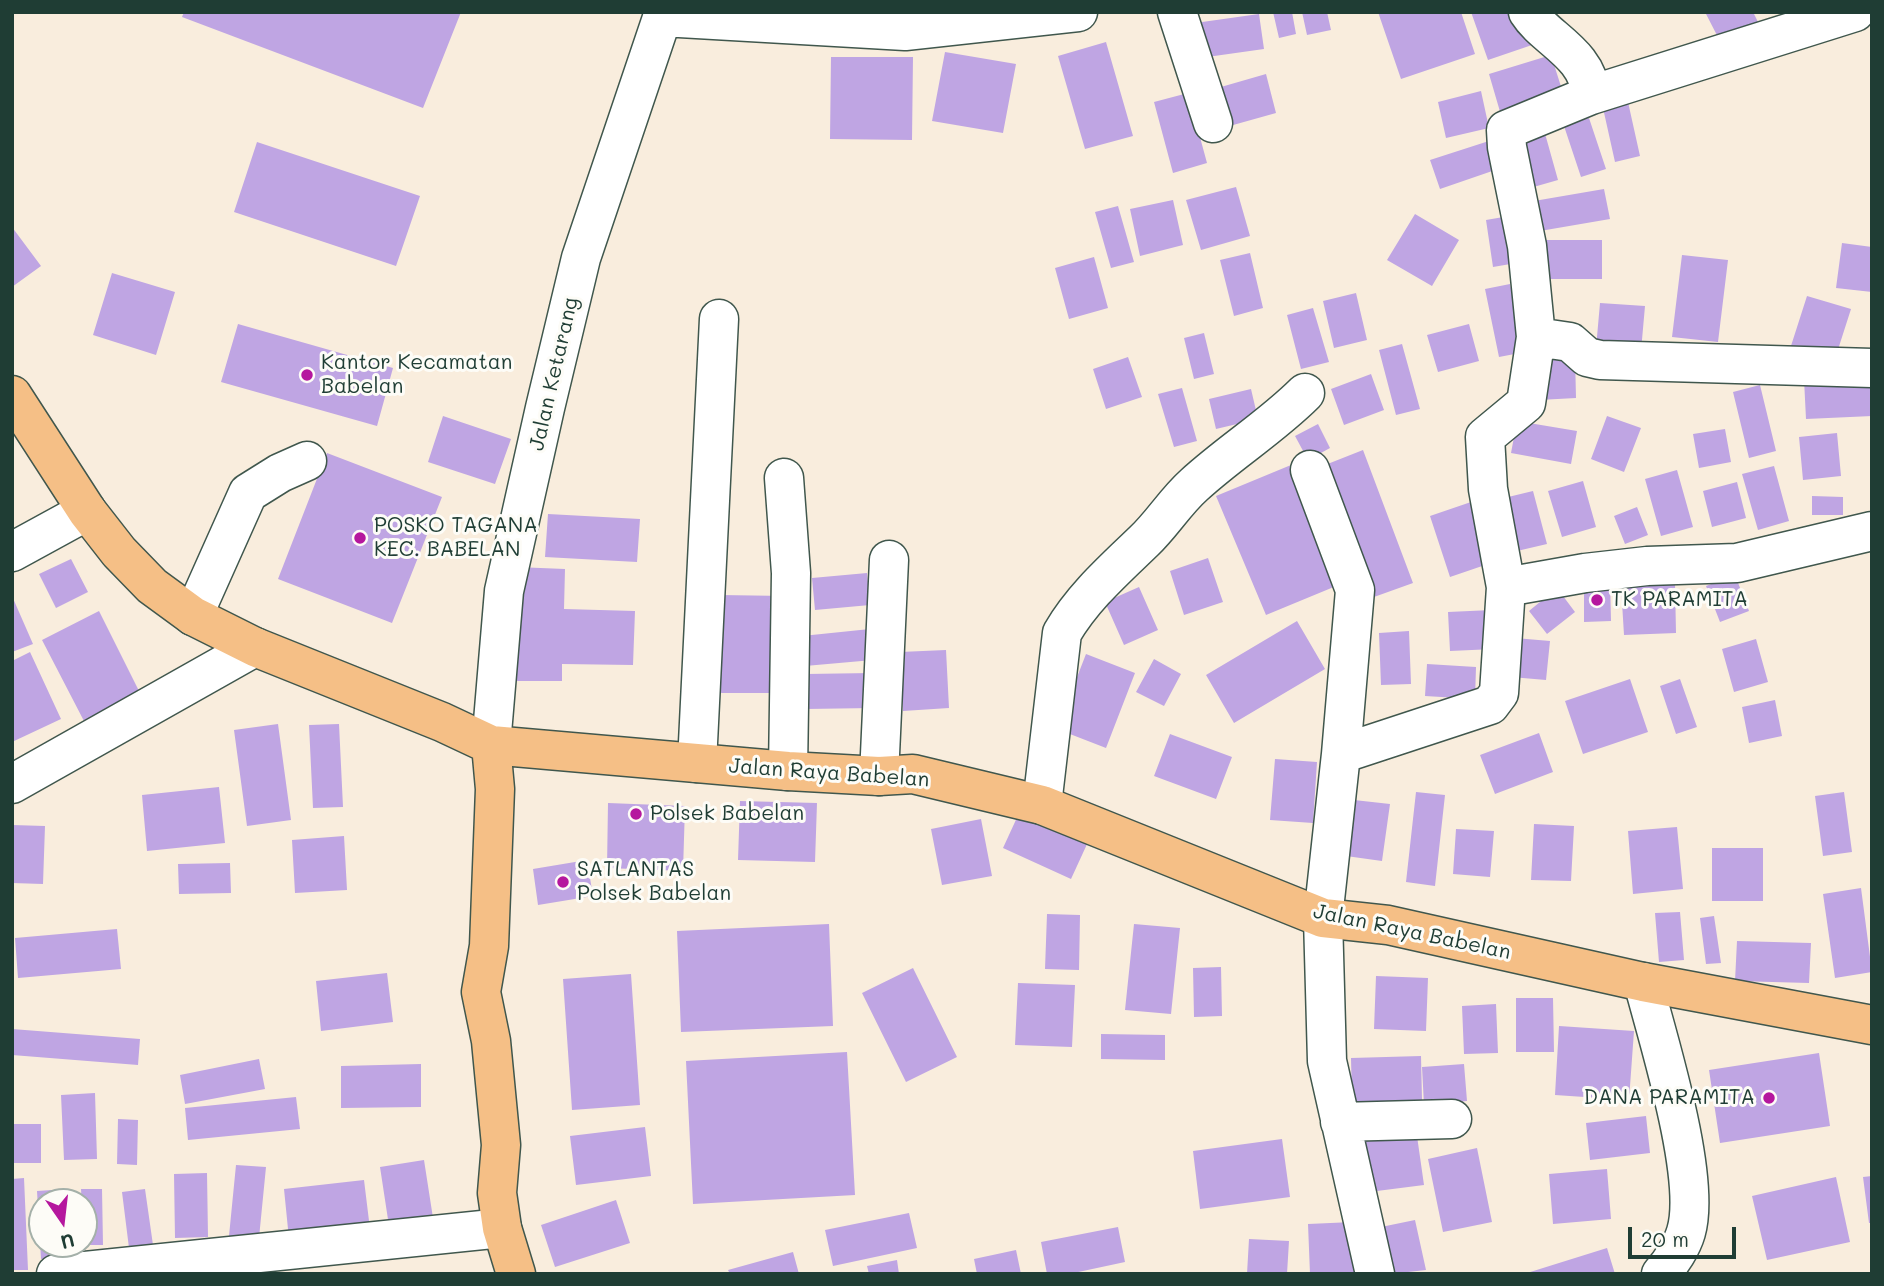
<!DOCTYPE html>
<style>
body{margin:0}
#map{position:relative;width:1884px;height:1286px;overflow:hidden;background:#f9eddd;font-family:Mali,sans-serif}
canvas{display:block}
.frame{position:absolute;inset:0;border:14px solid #1f3d34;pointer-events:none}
.north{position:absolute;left:28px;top:1188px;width:70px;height:70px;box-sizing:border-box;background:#fdfcf7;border:2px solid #a4b0a9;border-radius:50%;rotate:166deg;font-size:19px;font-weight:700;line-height:28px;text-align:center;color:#1f3d34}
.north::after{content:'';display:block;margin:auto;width:24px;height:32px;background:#b5179e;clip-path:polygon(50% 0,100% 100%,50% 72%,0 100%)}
.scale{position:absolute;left:1628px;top:1227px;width:108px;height:32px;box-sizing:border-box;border:4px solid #1f3d34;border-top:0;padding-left:9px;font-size:21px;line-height:24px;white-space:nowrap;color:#1f3d34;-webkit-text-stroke:5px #fdfcf7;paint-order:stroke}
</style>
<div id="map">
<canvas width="1884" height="1286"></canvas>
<div class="frame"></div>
<div class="north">U</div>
<div class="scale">20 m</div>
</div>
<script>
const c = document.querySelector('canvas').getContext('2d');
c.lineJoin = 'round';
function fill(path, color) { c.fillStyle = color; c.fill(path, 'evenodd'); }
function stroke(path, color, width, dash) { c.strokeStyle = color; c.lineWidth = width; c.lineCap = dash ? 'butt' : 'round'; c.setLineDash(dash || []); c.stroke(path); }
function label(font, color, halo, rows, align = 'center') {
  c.font = font + ' Mali,sans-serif'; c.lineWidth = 6; c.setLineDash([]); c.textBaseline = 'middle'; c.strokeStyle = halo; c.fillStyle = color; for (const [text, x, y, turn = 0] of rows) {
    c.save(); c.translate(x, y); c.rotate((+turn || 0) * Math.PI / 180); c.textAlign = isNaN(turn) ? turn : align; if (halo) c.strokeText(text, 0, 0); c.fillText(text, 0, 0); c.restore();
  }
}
fill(new Path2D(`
 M184 12H461L423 108 182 17Z
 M1273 12H1292L1296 34 1279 38Z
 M1302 12H1327L1331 30 1307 35Z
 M1378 12H1461L1475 54 1401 79Z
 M1471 12H1520L1532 45 1488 60Z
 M1705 12H1753L1761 28 1723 47Z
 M1259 14 1264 49 1200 58 1195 23Z
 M1106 42 1133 136 1085 149 1058 56Z
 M945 52 1016 64 1003 133 932 121Z
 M1551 55 1564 96 1501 115 1489 74Z
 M831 57H913L912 140 830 139Z
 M1266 74 1276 113 1226 127 1214 89Z
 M1481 91 1489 128 1446 138 1438 102Z
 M1188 93 1207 163 1173 173 1154 102Z
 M1626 93 1640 156 1615 162 1601 99Z
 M1589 118 1606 169 1581 177 1564 126Z
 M1544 130 1558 180 1530 188 1516 138Z
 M1492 140 1501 168 1440 189 1430 160Z
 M257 142 420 196 396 266 234 212Z
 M1236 187 1250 236 1201 250 1186 200Z
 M1604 189 1610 219 1540 231 1534 201Z
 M1173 200 1183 245 1140 256 1130 209Z
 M1118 206 1134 262 1111 268 1095 212Z
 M1415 214 1459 240 1432 286 1387 260Z
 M1515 215 1522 262 1493 267 1486 220Z
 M12 227 41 266 12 287Z
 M1542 240H1602V279H1542Z
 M1842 243 1872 247V292L1836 288Z
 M1250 253 1263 308 1234 316 1220 260Z
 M1682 255 1728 260 1718 342 1672 337Z
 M1094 257 1108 308 1069 319 1055 268Z
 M112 273 175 292 156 355 93 335Z
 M1510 284 1525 352 1499 357 1485 289Z
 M1356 293 1367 340 1334 348 1323 301Z
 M1807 296 1851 309 1834 362 1790 349Z
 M1600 303 1645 306 1641 351 1596 348Z
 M1313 308 1329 362 1301 369 1287 315Z
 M238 324 393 368 377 426 221 382Z
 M1469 324 1479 361 1438 372 1427 335Z
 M1204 333 1214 374 1194 379 1184 338Z
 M1402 344 1420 409 1396 415 1379 350Z
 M1575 356 1576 398 1539 400 1538 357Z
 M1128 357 1142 397 1106 409 1093 369Z
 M1371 374 1384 410 1344 425 1331 389Z
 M1872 376V416L1806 419 1804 379Z
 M1760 385 1776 451 1749 458 1733 392Z
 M1182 388 1197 441 1174 447 1158 394Z
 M1251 389 1258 419 1216 429 1209 399Z
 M443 416 511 439 495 484 428 462Z
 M1607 416 1641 428 1624 472 1591 459Z
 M1517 421 1577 431 1571 464 1511 453Z
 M1318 424 1330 448 1308 460 1295 436Z
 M1725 429 1731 462 1699 468 1693 434Z
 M1837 433 1841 476 1803 480 1799 437Z
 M1363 450 1413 583 1374 597 1325 465Z
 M327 453 442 497 392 623 278 579Z
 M1291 465 1341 584 1266 615 1216 496Z
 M1774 466 1789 521 1758 530 1742 474Z
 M1677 470 1693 527 1661 536 1645 479Z
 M1583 481 1596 527 1562 537 1548 491Z
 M1737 482 1746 518 1712 527 1703 491Z
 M1533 491 1547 544 1517 551 1504 498Z
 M1812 496 1843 497V515H1812Z
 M1471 502 1491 563 1450 577 1430 516Z
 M1637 507 1648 535 1625 544 1614 516Z
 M548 514 640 519 637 562 545 557Z
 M1208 558 1223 602 1184 615 1170 571Z
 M71 559 88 592 56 608 39 574Z
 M516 567 565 569 564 609 635 611 633 665 562 664V681H514Z
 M867 573 870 605 815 610 812 578Z
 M1735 575 1749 611 1720 622 1706 586Z
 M1610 578 1611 621 1584 622V579Z
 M1675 584 1676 633 1624 635 1621 586Z
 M1139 587 1158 630 1124 645 1105 602Z
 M1557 588 1575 612 1547 634 1529 611Z
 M720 595 786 596 784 693H717Z
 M12 596 33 644 12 652Z
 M1492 610 1494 649 1450 651 1448 612Z
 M99 611 141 695 85 723 42 640Z
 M1297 621 1325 669 1234 723 1206 675Z
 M870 629 873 660 805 666 802 636Z
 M1409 631 1411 684 1381 685 1379 633Z
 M1515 638 1550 641 1546 680 1511 677Z
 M1756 639 1768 682 1734 692 1722 649Z
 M946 650 949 708 903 711 900 652Z
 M30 652 61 719 12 742V661Z
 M1086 654 1135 673 1106 748 1057 729Z
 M1154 659 1181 674 1164 706 1136 692Z
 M1427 664 1476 667 1475 699 1425 696Z
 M872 673 873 708 806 709V674Z
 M1630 679 1648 732 1583 754 1565 701Z
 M1680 679 1697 727 1676 734 1660 686Z
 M1775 700 1782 736 1749 743 1742 707Z
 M278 724 291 820 247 826 234 730Z
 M339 724 343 807 313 808 309 725Z
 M1539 733 1553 772 1495 794 1480 755Z
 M1170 734 1232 757 1216 799 1154 776Z
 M1275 759 1317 762 1313 823 1270 820Z
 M219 787 225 843 147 851 142 795Z
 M1416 792 1445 795 1435 886 1406 882Z
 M1844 792 1852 852 1823 856 1815 796Z
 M1354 800 1390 804 1382 861 1346 856Z
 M740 801 817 803 815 862 738 860Z
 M608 803 685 806 683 871 607 868Z
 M1020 811 1088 842 1071 879 1003 848Z
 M981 819 992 876 942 885 931 829Z
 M1534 824 1574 826 1571 881 1531 880Z
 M12 825 45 826 43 884 12 883Z
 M1677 827 1683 889 1633 894 1628 831Z
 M1456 829 1494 831 1490 877 1453 874Z
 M344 836 347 890 295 893 292 840Z
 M1712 848H1763V901H1712Z
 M587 860 593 896 538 905 533 869Z
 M230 863 231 893 179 894 178 864Z
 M1861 888 1872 972 1835 978 1823 894Z
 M1680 912 1684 960 1659 962 1655 913Z
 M1047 914 1080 915 1079 970 1045 969Z
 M1714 916 1721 963 1706 964 1700 918Z
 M829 924 833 1026 681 1032 677 931Z
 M1134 924 1180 928 1171 1014 1125 1010Z
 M117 929 121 969 18 978 15 938Z
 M1737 941 1811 943 1809 983 1735 981Z
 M1221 967 1222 1016 1194 1017 1193 968Z
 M913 968 957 1057 906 1082 862 993Z
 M387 973 393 1022 321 1031 316 981Z
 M631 974 640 1105 572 1110 563 979Z
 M1376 976 1428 978 1426 1031 1374 1029Z
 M1018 983 1075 985 1072 1047 1015 1045Z
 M1516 998H1553L1554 1052H1516Z
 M1496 1004 1498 1053 1464 1054 1462 1006Z
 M1559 1026 1634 1031 1629 1100 1555 1095Z
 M12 1029 140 1039 138 1065 12 1055Z
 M1101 1034 1165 1035V1060L1101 1059Z
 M847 1052 855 1195 693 1204 686 1061Z
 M1819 1053 1830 1126 1720 1143 1709 1070Z
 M1421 1056 1422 1100 1352 1102 1351 1058Z
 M259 1059 265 1089 185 1104 180 1075Z
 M421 1064V1107L341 1108V1066Z
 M1464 1064 1467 1101 1424 1105 1422 1067Z
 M95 1093 97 1159 64 1160 61 1095Z
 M296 1097 300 1129 188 1140 185 1108Z
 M1646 1116 1650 1153 1590 1160 1586 1123Z
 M118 1119 138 1120 137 1165 117 1164Z
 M12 1124H41V1163H12Z
 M645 1127 651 1176 576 1185 570 1136Z
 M1416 1129 1424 1185 1369 1192 1362 1136Z
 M1282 1139 1290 1197 1200 1209 1193 1151Z
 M1477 1148 1492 1222 1443 1232 1428 1159Z
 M424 1160 433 1218 389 1226 380 1167Z
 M236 1165 266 1167 258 1248 228 1246Z
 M1607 1169 1611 1219 1553 1224 1549 1174Z
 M207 1173 208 1237 175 1238 174 1174Z
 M1872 1176V1223H1869L1863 1177Z
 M1836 1177 1850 1242 1767 1260 1752 1196Z
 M24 1178 28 1270H12V1179Z
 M364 1180 370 1229 289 1239 284 1189Z
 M81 1189H102L103 1245H84Z
 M145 1189 153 1245 129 1248 122 1192Z
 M52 1190 53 1202H42L40 1244H55V1258L41 1259 37 1191Z
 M616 1200 630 1243 555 1267 541 1225Z
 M909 1213 917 1248 833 1266 825 1230Z
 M1415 1220 1426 1270 1390 1274 1381 1227Z
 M1353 1222 1355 1274H1310L1308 1224Z
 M1118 1227 1125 1262 1069 1274H1047L1041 1242Z
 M1249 1239 1289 1241 1287 1274H1247Z
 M1607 1248 1615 1274H1527V1273Z
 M1016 1250 1021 1274H977L974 1259Z
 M793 1252 799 1274H730L728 1270Z
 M897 1260 899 1274H869L867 1266Z`), '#bfa5e3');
const minor = new Path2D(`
 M1177 12 1213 123
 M662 17 905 31 1078 12
 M1591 95 1855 12
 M1536 337 1570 342 1587 357 1600 360 1872 368
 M1310 470 1355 590 1341 754
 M784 478 791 573 788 771
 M12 552 87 511
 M1506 587 1488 489 1485 437 1526 403 1536 337 1527 246 1507 147 1506 130 1591 95C1588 53 1545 39 1528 12
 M193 616 248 493 280 473 307 461
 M491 745 504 591 545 408 581 258 664 12
 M697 763 719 319
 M879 776 889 560
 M12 784 255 647
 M1042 805 1062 633C1083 597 1114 570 1144 541 1162 524 1175 502 1194 485 1230 452 1271 427 1305 393
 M1643 982C1658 1039 1702 1178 1686 1232 1682 1246 1671 1263 1661 1274
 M1340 1122 1452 1119
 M56 1274 502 1228
 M1375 1274 1327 1061 1323 918 1341 754 1490 705 1499 693 1506 587 1585 573 1647 566 1737 563 1872 531`);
const major = new Path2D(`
 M12 395 87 511 119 552 152 586 193 616 255 647 442 722 491 745 788 771 879 776 913 774 1042 805 1323 918 1388 925 1643 982 1872 1025
 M491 745 495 789 489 946 481 992 491 1041 501 1145 497 1193 502 1228 516 1274`);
stroke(minor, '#40574d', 41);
stroke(major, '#40574d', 41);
stroke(minor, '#fff', 38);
stroke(major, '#f5bf86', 38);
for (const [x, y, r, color] of [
 [307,375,7,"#b5179e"],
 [360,538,7,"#b5179e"],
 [1597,600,7,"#b5179e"],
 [636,814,7,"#b5179e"],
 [563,882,7,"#b5179e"],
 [1769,1098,7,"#b5179e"]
]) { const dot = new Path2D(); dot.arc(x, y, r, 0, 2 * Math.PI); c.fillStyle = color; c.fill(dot); stroke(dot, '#fdfcf7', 2.5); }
label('21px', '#1f3d34', '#fdfcf7', [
 ["Kantor Kecamatan",321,363],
 ["Babelan",321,387],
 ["POSKO TAGANA",374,526],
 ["KEC. BABELAN",374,550],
 ["TK PARAMITA",1611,600],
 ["Polsek Babelan",650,814],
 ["SATLANTAS",577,870],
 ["Polsek Babelan",577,894],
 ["DANA PARAMITA",1755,1098,"right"]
], 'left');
label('21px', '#1f3d34', '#fdfcf7', [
 ["Jalan Ketarang",554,374,-77],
 ["Jalan Raya Babelan",829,773,4],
 ["Jalan Raya Babelan",1412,932,12]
]);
</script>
